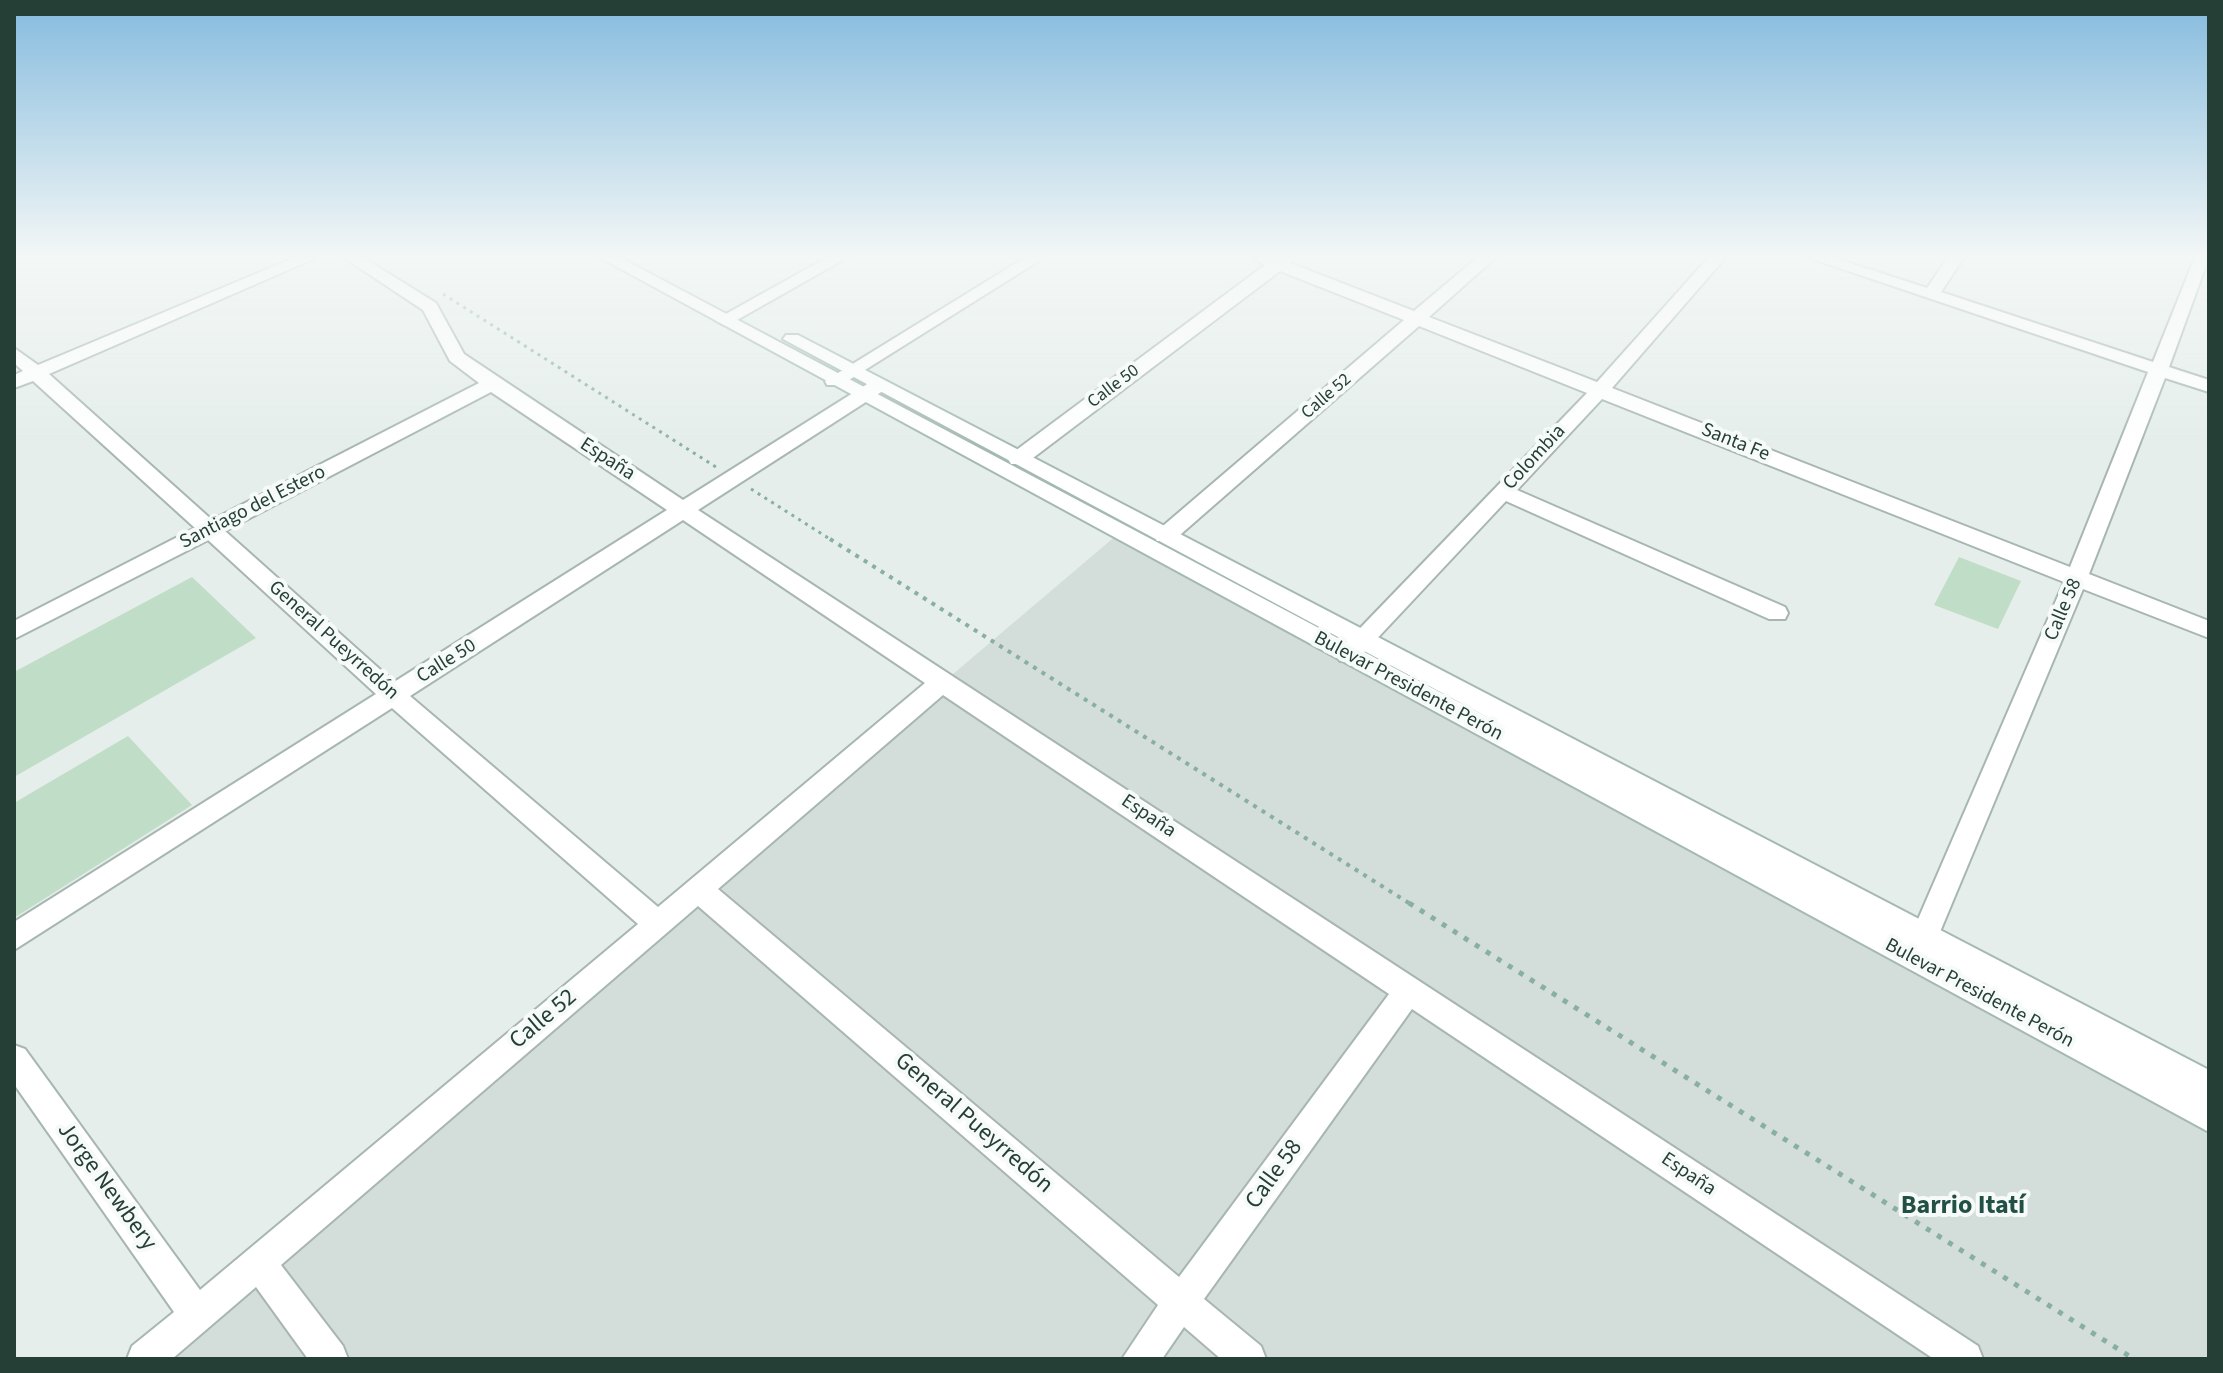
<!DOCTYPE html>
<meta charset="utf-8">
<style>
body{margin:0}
#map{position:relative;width:2223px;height:1373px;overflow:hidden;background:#e5eeea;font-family:"Source Sans 3",sans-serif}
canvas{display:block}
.frame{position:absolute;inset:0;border:16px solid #253f37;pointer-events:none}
</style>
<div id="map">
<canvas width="2223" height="1373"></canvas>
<div class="frame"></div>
</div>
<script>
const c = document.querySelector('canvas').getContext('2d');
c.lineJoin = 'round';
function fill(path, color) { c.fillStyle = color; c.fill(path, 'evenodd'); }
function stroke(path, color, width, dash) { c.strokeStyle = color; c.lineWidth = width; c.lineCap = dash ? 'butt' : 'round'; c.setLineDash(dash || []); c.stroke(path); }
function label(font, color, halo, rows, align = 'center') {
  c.font = font + ' "Source Sans 3",sans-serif'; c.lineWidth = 8; c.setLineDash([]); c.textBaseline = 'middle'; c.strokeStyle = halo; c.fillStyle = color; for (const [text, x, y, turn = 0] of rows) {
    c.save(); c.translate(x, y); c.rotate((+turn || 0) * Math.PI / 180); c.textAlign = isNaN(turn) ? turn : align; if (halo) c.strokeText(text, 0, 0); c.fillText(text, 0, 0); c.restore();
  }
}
fill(new Path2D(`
 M1118 534 2209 1122V1359H146Z`), '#d3ddd9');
fill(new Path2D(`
 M1959 557 2021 581 1998 629 1934 605Z
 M192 577 256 638 14 777V672Z
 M128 736 192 805 14 918V803Z`), '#c0ddc7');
const minor = new Path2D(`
 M296 257H318L49 374 212 520 479 383 450 361 423 310 343 257H362L436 303 464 354 683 500 872 381H886V389L698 510 1978 1346 1983 1359H1934L1412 1009 1204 1299 1261 1346 1266 1359H1221L1184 1327 1162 1359H1122L1158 1305 698 906 281 1265 343 1346 348 1359H308L256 1287 172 1359H127L132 1346 174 1312 14 1084V1045L25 1049 200 1290 638 924 392 708 14 950V922L376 694 208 540 14 639V621L195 528 33 381 14 388V375L23 371 14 363V348L38 365ZM491 392 667 510 394 682 225 531ZM683 520 925 683 658 907 410 696ZM943 695 1389 994 1179 1277 718 889Z
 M828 257H848L730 324 724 325 715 320Z
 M1026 257H1045L841 385H827L825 381Z
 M1252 257H1295L1290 263 1414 311 1478 257H1496L1429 317 1597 382 1709 257H1726L1612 388 2070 567 2148 372 1807 257H1831L1927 288 1948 257H1964L1941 292 2153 362 2195 257H2209L2169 367 2209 380V392L2165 378 2089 574 2209 621V638L2083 589 1927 963 1917 967 1907 963 1903 954 2064 582 1602 399 1517 490 1785 607 1788 613 1785 619H1769L1506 501 1356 661H1340L1336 655 1340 649 1587 393 1419 326 1173 541H1157L1154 536 1157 531 1404 320 1280 271 1025 464H1011L1008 459 1011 454 1265 265Z`);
const secondary = new Path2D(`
 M599 257H619L1515 732 783 339 786 335H798L2209 1070V1132Z`);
stroke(minor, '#a8b6b1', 4);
stroke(secondary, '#a4b9b1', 4);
stroke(new Path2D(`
 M443 294 716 467
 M751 489 833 541`), '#88afa2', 3, [3, 5]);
stroke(new Path2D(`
 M830 539 1412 905`), '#88afa2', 4, [4, 6]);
stroke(new Path2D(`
 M1409 903 2134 1359`), '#88afa2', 5, [5, 8]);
fill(minor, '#fff');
fill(secondary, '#fff');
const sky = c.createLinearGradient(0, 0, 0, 449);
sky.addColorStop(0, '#85bbde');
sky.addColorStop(0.57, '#f3f7f6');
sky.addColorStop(1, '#f3f7f600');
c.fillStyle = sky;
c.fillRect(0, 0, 2223, 449);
label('18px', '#253f37', '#f6faf8', [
 ["Calle 50",1114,387,-37],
 ["Calle 52",1327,397,-41]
]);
label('20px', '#253f37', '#f6faf8', [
 ["Santa Fe",1735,443,22],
 ["Colombia",1535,458,-47],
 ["España",607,460,33],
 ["Santiago del Estero",253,508,-27],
 ["Calle 58",2064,610,-67],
 ["General Pueyrredón",333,641,42],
 ["Calle 50",447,662,-32],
 ["Bulevar Presidente Perón",1408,687,28],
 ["España",1148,817,34],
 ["Bulevar Presidente Perón",1979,994,28],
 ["España",1688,1175,34]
]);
label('24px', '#253f37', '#f6faf8', [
 ["Calle 52",544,1020,-40],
 ["General Pueyrredón",973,1124,41],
 ["Calle 58",1275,1175,-54],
 ["Jorge Newbery",106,1187,54]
]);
label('bold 26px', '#225044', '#f6faf8', [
 ["Barrio Itatí",1963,1207]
]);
</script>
